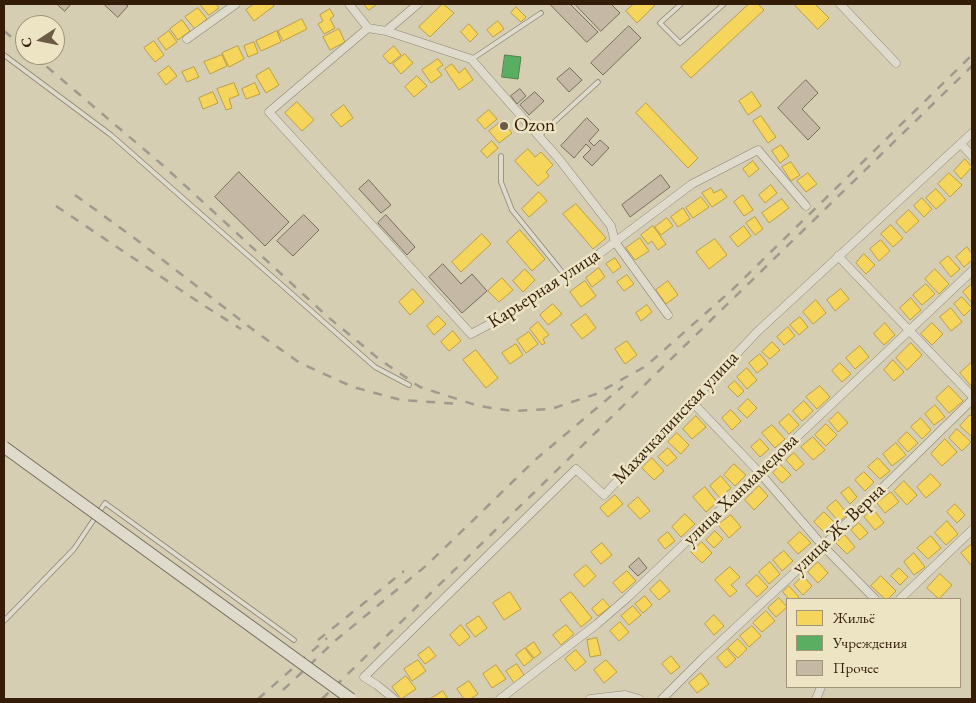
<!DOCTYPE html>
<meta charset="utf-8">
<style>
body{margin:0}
#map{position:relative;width:976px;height:703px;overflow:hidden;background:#d5ceb3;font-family:"EB Garamond",serif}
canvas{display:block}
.frame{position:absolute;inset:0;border:5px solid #331d08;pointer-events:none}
.legend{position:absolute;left:786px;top:598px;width:175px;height:90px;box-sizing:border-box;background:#ede4c4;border:1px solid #a39479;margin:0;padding:6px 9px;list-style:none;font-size:15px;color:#331d08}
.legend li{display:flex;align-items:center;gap:10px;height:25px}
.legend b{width:25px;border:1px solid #a39479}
.north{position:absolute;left:15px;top:15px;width:50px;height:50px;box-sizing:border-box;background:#ede4c4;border:1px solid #a39479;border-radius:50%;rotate:259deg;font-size:14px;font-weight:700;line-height:20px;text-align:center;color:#331d08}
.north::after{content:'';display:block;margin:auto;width:18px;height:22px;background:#6c5b44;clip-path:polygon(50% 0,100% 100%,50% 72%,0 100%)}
</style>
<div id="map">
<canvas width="976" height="703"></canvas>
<div class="frame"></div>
<ul class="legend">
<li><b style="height:14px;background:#f6d55c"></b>Жильё</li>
<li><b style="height:14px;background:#5aae61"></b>Учреждения</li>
<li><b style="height:14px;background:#c5b9a5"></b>Прочее</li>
</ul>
<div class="north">С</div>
</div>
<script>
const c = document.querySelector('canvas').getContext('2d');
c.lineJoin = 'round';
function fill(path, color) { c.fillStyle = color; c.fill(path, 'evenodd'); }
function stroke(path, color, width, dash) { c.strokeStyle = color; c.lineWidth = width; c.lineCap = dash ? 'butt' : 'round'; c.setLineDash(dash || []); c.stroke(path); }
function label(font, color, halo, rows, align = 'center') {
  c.font = font + ' "EB Garamond",serif'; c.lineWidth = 5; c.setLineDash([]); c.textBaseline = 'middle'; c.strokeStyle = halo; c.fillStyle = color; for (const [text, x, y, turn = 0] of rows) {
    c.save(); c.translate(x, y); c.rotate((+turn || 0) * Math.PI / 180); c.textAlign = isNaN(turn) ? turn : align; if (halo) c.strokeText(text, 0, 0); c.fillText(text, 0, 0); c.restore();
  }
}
const homes = new Path2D(`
 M200 4H216L219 8 209 15Z
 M254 4H272L274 6 254 21 246 10Z
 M364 4H377L369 10Z
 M443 4 454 13 430 37 419 27Z
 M634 4H656L637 23 626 11Z
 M749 4H758L764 10 691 78 681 67Z
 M794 4H815L829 18 818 29Z
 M516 7 526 17 521 22 511 13Z
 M198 8 207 19 195 29 185 17Z
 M330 9 334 16 330 19 335 28 324 34 318 24 323 21 320 15Z
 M302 19 307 29 283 41 278 31Z
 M182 20 190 31 178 40 170 29Z
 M498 21 504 29 493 37 487 30Z
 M469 24 478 34 470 42 461 32Z
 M339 29 345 42 330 50 323 37Z
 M169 31 177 42 166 50 158 39Z
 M277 31 281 42 261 51 256 41Z
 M154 41 164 55 155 62 144 48Z
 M254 42 258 53 248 57 244 46Z
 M238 46 244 59 229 67 222 53Z
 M394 46 401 55 390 64 383 56Z
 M405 54 413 63 401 74 393 64Z
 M222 55 227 66 210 74 204 62Z
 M438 59 443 65 437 69 442 75 431 83 422 70Z
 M452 64 459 73 465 68 473 80 459 90 445 69Z
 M169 66 177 76 166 85 158 74Z
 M194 67 199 77 187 82 182 72Z
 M269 68 279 85 266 93 256 76Z
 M417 76 427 86 414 97 405 87Z
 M234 83 239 95 229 99 232 108 226 110 217 89Z
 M255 83 260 94 246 99 242 89Z
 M213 92 218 103 203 109 199 98Z
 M752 92 761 106 748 115 739 101Z
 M297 102 314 120 302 131 285 113Z
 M646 103 698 158 688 168 636 113Z
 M344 105 353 118 341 127 331 115Z
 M489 110 497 119 485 129 477 120Z
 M761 116 776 137 768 143 753 121Z
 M502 121 512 133 499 143 489 131Z
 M492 141 498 148 487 158 481 151Z
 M781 145 789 156 780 163 772 151Z
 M528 149 535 157 541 152 553 165 546 172 549 176 538 186 515 161Z
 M965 159 972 167 961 179 954 171Z
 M753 161 759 169 749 177 743 169Z
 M791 162 800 175 791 181 782 167Z
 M808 173 817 184 806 192 797 181Z
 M949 173 962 185 950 197 938 184Z
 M771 185 777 193 765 203 759 195Z
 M711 188 714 193 721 189 727 197 712 207 702 193Z
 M936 189 946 200 936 209 926 198Z
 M539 192 547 201 529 217 522 209Z
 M743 195 753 210 744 216 734 202Z
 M701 197 709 207 693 218 686 208Z
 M922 198 932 209 924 217 914 206Z
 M782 199 789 208 769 223 762 213Z
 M576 204 606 238 593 249 563 214Z
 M683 208 690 219 678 227 671 217Z
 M909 210 919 221 906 233 896 222Z
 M755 217 763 229 755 235 746 223Z
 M667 218 673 226 661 235 655 227Z
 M891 225 903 238 893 247 881 234Z
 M653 226 666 244 658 250 652 241 648 244 641 235Z
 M744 226 751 236 738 247 730 237Z
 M520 230 545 259 532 271 507 242Z
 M482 234 491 244 461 272 452 262Z
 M640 238 649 251 635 260 626 248Z
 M715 239 727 255 709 269 696 252Z
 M881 240 890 251 879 261 870 249Z
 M967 247 972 254V260L964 267 956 257Z
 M864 254 875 265 866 274 856 263Z
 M948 256 960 269 951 277 940 263Z
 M615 258 621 267 613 273 606 264Z
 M599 268 605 277 592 287 586 278Z
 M525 269 535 280 523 292 513 281Z
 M935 269 949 284 939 294 925 279Z
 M627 275 634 284 624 291 617 282Z
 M502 278 513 290 499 302 488 291Z
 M585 281 596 296 581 307 570 292Z
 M668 281 678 295 666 304 656 290Z
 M926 284 935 294 922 305 913 295Z
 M972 284V303L963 292Z
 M413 289 424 302 410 315 399 302Z
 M841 289 849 299 835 311 827 300Z
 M962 297 972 308 964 316 954 304Z
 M911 298 921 310 910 320 900 308Z
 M816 300 826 313 813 324 803 312Z
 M553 304 562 314 548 325 540 315Z
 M647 305 652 312 641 321 636 313Z
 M951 308 962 322 951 331 940 317Z
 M586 314 596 328 582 339 571 325Z
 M438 316 446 324 434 335 427 326Z
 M800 317 808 327 799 335 790 325Z
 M538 322 549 335 543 339 545 343 542 345 530 329Z
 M885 323 895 335 884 345 874 334Z
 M932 323 943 334 932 345 921 334Z
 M788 327 795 336 784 345 777 337Z
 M453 331 461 341 449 351 441 342Z
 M529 332 538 344 526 353 517 340Z
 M627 341 637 355 625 364 615 349Z
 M772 342 780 350 770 359 762 352Z
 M911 343 922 355 907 370 896 358Z
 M516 344 523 355 510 364 502 353Z
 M860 346 869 357 855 369 846 358Z
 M476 350 498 378 486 388 463 360Z
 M760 354 768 364 757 373 749 363Z
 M893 360 904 372 894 381 884 370Z
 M840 363 851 374 842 382 832 371Z
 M971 363 972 365V387L960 373Z
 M747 368 757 380 747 389 737 377Z
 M735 381 744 391 738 397 728 387Z
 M820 386 830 397 817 409 806 397Z
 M949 386 963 401 949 413 936 398Z
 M748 399 757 408 747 418 738 409Z
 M804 401 813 411 802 421 793 411Z
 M935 405 945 417 934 425 925 414Z
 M731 410 741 421 732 430 722 418Z
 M838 412 848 423 838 432 829 421Z
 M789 414 799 425 789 434 779 423Z
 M970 415 972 416V437L960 426Z
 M696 416 706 427 692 439 683 429Z
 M921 418 931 430 922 439 911 427Z
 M826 424 837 435 826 446 815 435Z
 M772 425 785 439 775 448 762 433Z
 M957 429 971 442 962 451 949 438Z
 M907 432 918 443 908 452 898 441Z
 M677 433 689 445 681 454 668 442Z
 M813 437 825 450 813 460 801 447Z
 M760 439 769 449 760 457 751 447Z
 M945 439 957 452 942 466 931 454Z
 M896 443 906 455 892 466 883 454Z
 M668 448 677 458 667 466 658 457Z
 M794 453 804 464 796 471 786 460Z
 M652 458 664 471 654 480 642 468Z
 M878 458 890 471 880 479 868 467Z
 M734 464 746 475 735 486 724 475Z
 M781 465 791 475 782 483 773 473Z
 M864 472 874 482 865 491 855 480Z
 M931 474 941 485 926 498 917 487Z
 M721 476 731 488 720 498 710 486Z
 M904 481 917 495 907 505 894 491Z
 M759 486 768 496 754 510 745 500Z
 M705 487 717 502 706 512 693 497Z
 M849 487 857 497 850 504 841 493Z
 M891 492 899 502 885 513 877 503Z
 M615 495 623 504 608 517 600 508Z
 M638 497 650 511 640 519 628 506Z
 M836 500 848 514 839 522 827 508Z
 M955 504 965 515 957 523 947 512Z
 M873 509 884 523 875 530 864 517Z
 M824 512 836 524 826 534 814 522Z
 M685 514 695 524 681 537 672 527Z
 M731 515 741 527 729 538 718 525Z
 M947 521 958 534 946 545 935 533Z
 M859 523 868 533 860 540 851 530Z
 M715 531 723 539 714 548 706 540Z
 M668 532 675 541 665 549 658 540Z
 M800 532 811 543 798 554 788 543Z
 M845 535 855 547 847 554 836 543Z
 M931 536 941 548 928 559 917 548Z
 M702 542 712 553 702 563 691 552Z
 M602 543 612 555 601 564 591 552Z
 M972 544V566L961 553Z
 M784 551 793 561 782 571 773 560Z
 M914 553 925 567 914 575 904 562Z
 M770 562 780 574 769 584 759 572Z
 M818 562 828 573 818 583 808 572Z
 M586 565 596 576 584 587 574 575Z
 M730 567 740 577 731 585 737 591 730 597 715 580Z
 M899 568 908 577 900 585 891 576Z
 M627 571 636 581 622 593 613 583Z
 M940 574 952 585 939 599 927 588Z
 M757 575 768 587 757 597 746 585Z
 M803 576 812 586 803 595 794 585Z
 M881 576 896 591 888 599H885L871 586Z
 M660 580 670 591 659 600 650 590Z
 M789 586 799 597 797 599H789L783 592Z
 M510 592 521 609 504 620 493 603Z
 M571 592 592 618 581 627 560 600Z
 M645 596 652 605 643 613 635 604Z
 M779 598 787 607 776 617 768 608Z
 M603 599 610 607 598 616 592 609Z
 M633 606 641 615 629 625 621 616Z
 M766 611 775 621 762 632 753 623Z
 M714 615 724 626 714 635 705 624Z
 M479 616 487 628 475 637 466 625Z
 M620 622 629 632 619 641 610 631Z
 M461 625 470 637 459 646 450 635Z
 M566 625 574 634 561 645 553 635Z
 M752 626 761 636 749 647 740 636Z
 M597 638 601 655 590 657 587 640Z
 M738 639 747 649 738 658 728 648Z
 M534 642 541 653 534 658 526 648Z
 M429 647 436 656 425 664 418 655Z
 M525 648 533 659 524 666 516 655Z
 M727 649 736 659 726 668 717 658Z
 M576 650 586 662 575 671 565 659Z
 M671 656 680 667 671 674 662 664Z
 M418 660 426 671 412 681 404 669Z
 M606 660 617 672 604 683 594 670Z
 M517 664 524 675 514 683 506 671Z
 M496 665 506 679 492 688 483 674Z
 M701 673 709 684 697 693 689 683Z
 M406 676 416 689 401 699 392 687Z
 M469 681 478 694 470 699H464L457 689Z
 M443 691 448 699H430Z`);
fill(homes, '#f6d55c');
stroke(homes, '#bc9e43', 1);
const public = new Path2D(`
 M505 55 521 57 518 79 502 77Z`);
fill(public, '#5aae61');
stroke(public, '#4e8246', 1);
const building = new Path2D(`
 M57 4H71L65 11Z
 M104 4H125L128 6 118 17Z
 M550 4H570L598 32 587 42Z
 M575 4H611L620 13 601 31Z
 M629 26 641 38 603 75 591 63Z
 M570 68 582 80 569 92 557 79Z
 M806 80 818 93 802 109 820 128 808 140 778 108Z
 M520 89 526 96 517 104 511 96Z
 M535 92 544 101 529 115 520 105Z
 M587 118 599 130 589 141 594 146 600 140 609 148 592 166 583 157 591 149 586 144 574 158 561 146Z
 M239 172 289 222 265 246 215 197Z
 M661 175 670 187 630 217 622 205Z
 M369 180 391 205 381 213 359 189Z
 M304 215 319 230 293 256 277 241Z
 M386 215 415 247 407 255 378 223Z
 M443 264 461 284 472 274 487 291 462 313 429 277Z
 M639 558 647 568 638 576 629 567Z`);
fill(building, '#c5b9a5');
stroke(building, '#746d5d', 1);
const service = new Path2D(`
 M681 4 660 23 680 43 724 4
 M4 55 111 135 375 367 409 385
 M472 59 541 13
 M539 136 598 82
 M501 156V182L512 210 567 278
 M4 621 74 549 105 503 294 640`);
const minor = new Path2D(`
 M349 4 368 28 386 31 471 59 559 159 611 226 615 242 668 315
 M840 4 896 63
 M368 28 269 112 471 334 488 325 567 278 692 184 758 150 806 206
 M386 31 418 4
 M187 39 236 4
 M961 144 972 156
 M838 256 972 396
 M692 402 759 472 823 546 875 599
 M900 599 972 530
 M394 699 377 685 364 677 576 469 604 495 757 332 972 133
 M500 699 597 624 627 598 972 271
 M590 699 625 695 639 699
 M662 699 702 659 823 546 972 400
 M816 699 821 687`);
stroke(service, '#8b8473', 5.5);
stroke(minor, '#8b8473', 9);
stroke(service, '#dedbcc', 4);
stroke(minor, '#dedbcc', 8);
stroke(new Path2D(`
 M4 31 25 48
 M33 55 166 168 328 317 379 359 420 387 479 406 512 411 551 409 596 394 646 366 733 289 972 55
 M75 195 133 237 256 332 300 363 353 387 401 400 459 404
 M56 206 203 305 241 329
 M318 640 404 571
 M283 690 336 640 427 565 535 460 623 386
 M258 699 327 638
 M322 699 972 66`), '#9f998e', 2.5, [9, 9]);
const secondaryBridge = new Path2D(`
 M4 447 351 699`);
stroke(secondaryBridge, '#746d5d', 13, []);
stroke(secondaryBridge, '#dedbcc', 11);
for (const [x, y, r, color] of [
 [504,126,5,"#6c5b44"]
]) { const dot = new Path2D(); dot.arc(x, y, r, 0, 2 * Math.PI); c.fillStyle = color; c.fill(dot); stroke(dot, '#ede4c4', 2); }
label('19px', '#331d08', '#ede4c4', [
 ["Ozon",514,126]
], 'left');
label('19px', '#331d08', '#ede4c4', [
 ["Карьерная улица",544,289,-33],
 ["Махачкалинская улица",676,418,-47],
 ["улица Ханмамедова",741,490,-44],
 ["улица Ж. Верна",839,529,-44]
]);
</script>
